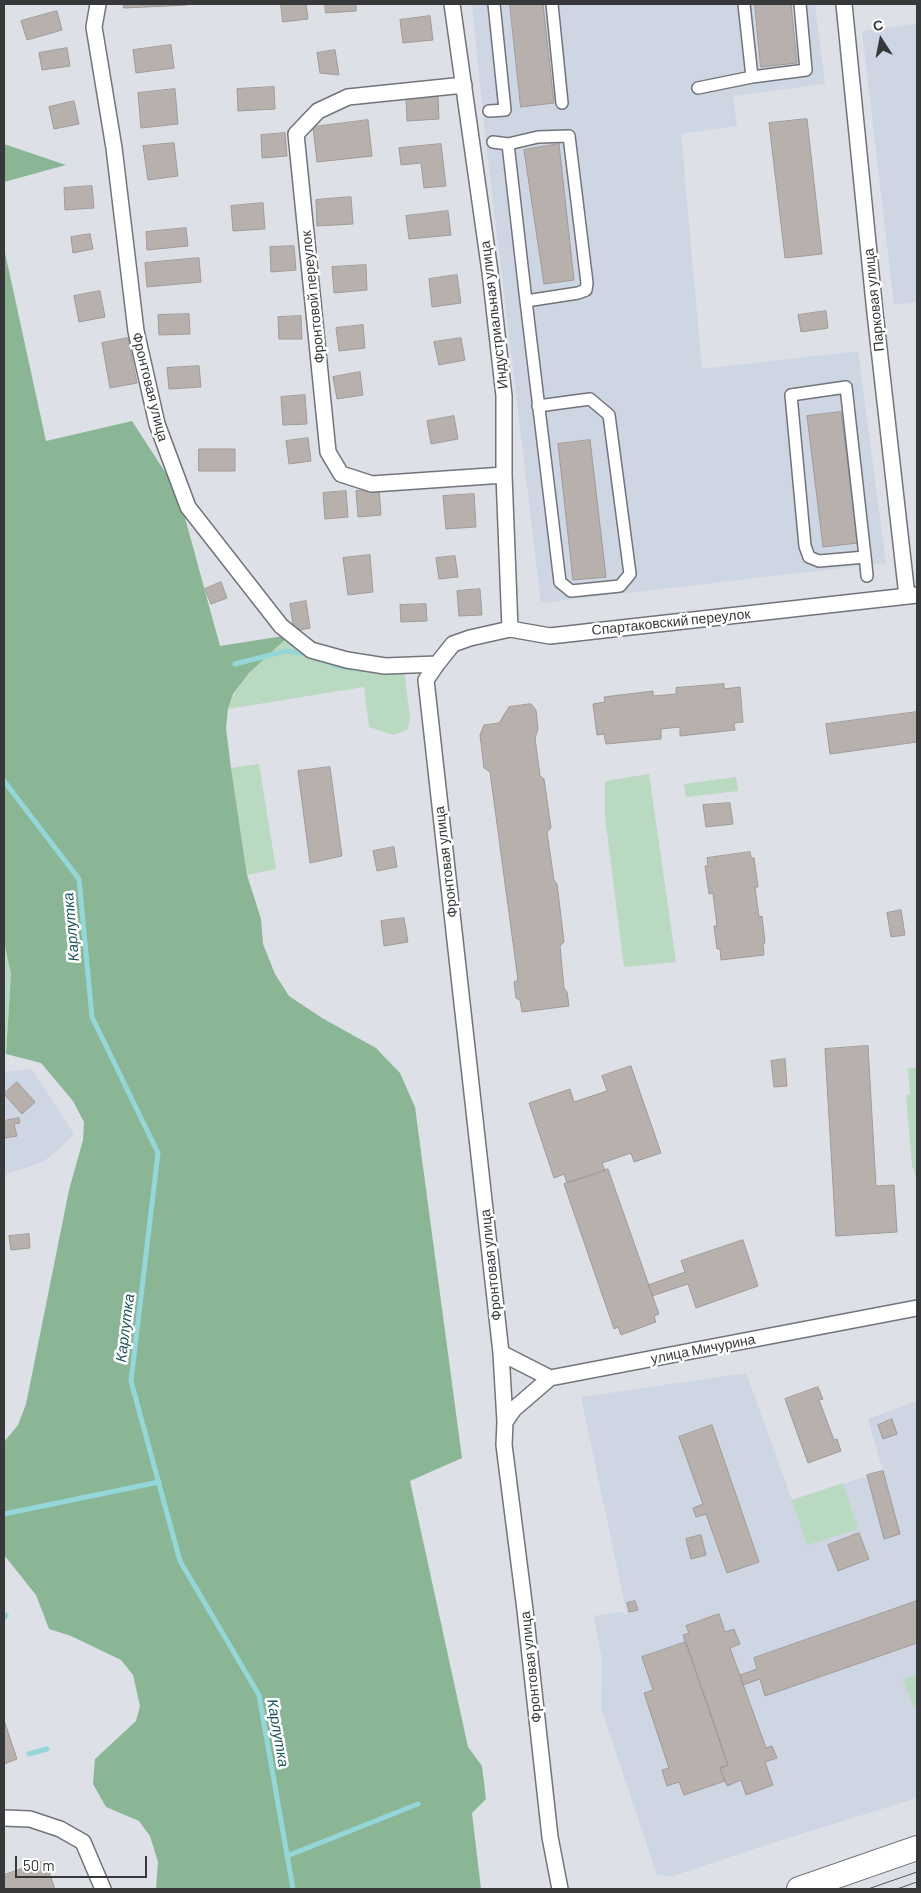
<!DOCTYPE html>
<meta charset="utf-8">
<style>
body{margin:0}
#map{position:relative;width:921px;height:1893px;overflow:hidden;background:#dde1e7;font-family:Barlow,sans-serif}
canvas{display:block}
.frame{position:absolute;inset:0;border:5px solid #36383a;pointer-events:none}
.north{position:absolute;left:856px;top:15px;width:50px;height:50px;-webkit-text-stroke:4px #fff;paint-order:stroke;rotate:349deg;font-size:14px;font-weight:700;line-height:20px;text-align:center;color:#36383a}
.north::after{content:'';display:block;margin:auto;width:18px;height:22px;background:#36383a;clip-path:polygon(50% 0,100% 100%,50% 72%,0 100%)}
.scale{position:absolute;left:15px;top:1856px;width:132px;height:22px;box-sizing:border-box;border:2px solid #36383a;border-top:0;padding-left:6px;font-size:15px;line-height:18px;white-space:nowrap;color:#36383a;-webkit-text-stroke:4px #fff;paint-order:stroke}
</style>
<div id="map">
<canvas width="921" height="1893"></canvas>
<div class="frame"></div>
<div class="north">С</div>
<div class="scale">50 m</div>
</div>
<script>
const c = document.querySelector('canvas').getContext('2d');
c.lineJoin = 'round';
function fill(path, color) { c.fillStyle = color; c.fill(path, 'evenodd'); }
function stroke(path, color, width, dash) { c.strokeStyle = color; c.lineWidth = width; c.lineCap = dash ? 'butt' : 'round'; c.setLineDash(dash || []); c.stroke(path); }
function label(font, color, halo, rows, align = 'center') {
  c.font = font + ' Barlow,sans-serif'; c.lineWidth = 5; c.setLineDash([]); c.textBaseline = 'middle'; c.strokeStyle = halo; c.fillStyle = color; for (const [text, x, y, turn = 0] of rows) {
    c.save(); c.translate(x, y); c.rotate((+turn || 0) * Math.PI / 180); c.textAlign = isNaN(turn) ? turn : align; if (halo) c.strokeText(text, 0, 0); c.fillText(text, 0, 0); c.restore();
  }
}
fill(new Path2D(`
 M472 4H815L825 84 733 96 737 126 681 134 702 369 858 351 886 563 541 603 485 135Z
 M917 24V302L894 305 862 31Z
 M32 1069 74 1134 59 1149 43 1162 7 1174 4 1185V1072Z
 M746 1373 792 1500 883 1471 868 1419 916 1401 917 1798 772 1843 673 1876 657 1875 601 1708 602 1660 594 1616 610 1613 621 1612 627 1615 581 1397ZM859 1534 869 1559 838 1571 828 1545Z`), '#ced6e3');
fill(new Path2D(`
 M290 635 304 650 404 670 410 718 408 729 394 735 369 727 364 687 228 709C239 676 265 658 290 635Z
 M259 764 276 869 247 875 231 768Z
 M649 774 676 962 624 967 605 817V781Z
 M736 777 738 791 686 797 684 784Z
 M4 942 11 974 6 1054H4Z
 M917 1067V1179L912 1166 906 1095 910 1094 908 1069Z
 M843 1483 858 1529 807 1545 792 1500Z
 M917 1674V1707L914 1708 903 1680Z`), '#b9d9c0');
fill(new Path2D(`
 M4 144 66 165 4 182Z
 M4 248 46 441 132 421 178 492 220 646 290 635 249 673 233 694 228 709 226 728 231 768 247 875 261 919 263 944 275 974 289 996 322 1018 376 1048 400 1073 415 1107 462 1458 410 1481 468 1747 482 1766 486 1799 472 1813 481 1889H156L158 1862 150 1836 139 1821 106 1807 93 1784 95 1759 136 1721 140 1706 133 1675 121 1660 71 1636 49 1629 36 1595 4 1555V1442L18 1425 26 1404 69 1190 83 1140 84 1122 73 1101 41 1063 6 1054 11 974 4 942Z`), '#8bb695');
stroke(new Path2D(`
 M326 661 336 666 351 668
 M235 664 286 651 309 654
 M4 781 79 879 92 1017 158 1153 131 1381 180 1561 259 1695 293 1889
 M4 1514 159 1482
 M4 1618 6 1615
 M29 1754 47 1749
 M287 1856 418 1804`), '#95d6d8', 5);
const building = new Path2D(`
 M124 4H187V5L124 8Z
 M281 4H306L308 19 283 22Z
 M325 4H356V11L326 13Z
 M510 4H543L554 103 521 107Z
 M755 4H791L797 63 761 67Z
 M57 11 62 30 27 40 21 21Z
 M430 16 433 40 403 43 400 20Z
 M171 45 174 68 136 73 133 50Z
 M67 48 70 66 42 70 39 53Z
 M335 50 339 75 320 73 317 53Z
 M274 87 275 109 238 111 237 89Z
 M175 89 178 124 141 128 138 93Z
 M438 96 439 119 407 121 406 98Z
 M74 101 79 124 54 129 49 107Z
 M807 119 822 254 785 258 769 123Z
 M368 120 372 156 317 162 313 127Z
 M285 133 287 156 262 158 261 135Z
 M174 143 178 176 148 180 143 146Z
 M441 144 446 186 424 188 421 163 401 165 399 148Z
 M559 144 574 280 544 284 524 150Z
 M92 186 94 208 65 210 64 188Z
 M351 197 353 224 317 226 316 200Z
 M263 203 265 229 233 231 231 206Z
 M448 211 451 235 409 239 406 216Z
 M186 228 188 246 147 250 146 232Z
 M90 234 93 249 73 253 71 237Z
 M294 246 296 270 271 272 270 247Z
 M199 258 201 282 147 287 145 263Z
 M366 265 367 290 334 293 332 267Z
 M457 275 461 303 432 307 429 279Z
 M100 291 105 317 79 322 74 296Z
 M826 311 828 328 801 332 798 315Z
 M189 314 190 334 159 335 158 315Z
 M301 316 302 339H279L278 317Z
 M363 325 365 348 339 351 336 328Z
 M128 338 137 383 110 388 102 343Z
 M461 338 465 360 439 365 434 342Z
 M199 366 201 387 169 389 167 368Z
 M360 372 363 395 337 399 333 377Z
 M305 395 307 424 283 425 281 397Z
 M841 412 858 543 823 547 807 416Z
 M454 416 458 439 431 444 427 421Z
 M308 438 311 461 289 464 286 441Z
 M590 440 606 577 573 580 558 444Z
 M199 449H235V471H199Z
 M379 489 381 515 358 517 356 491Z
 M346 491 348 517 325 519 323 493Z
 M474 494 476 527 446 529 443 496Z
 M370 555 373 592 348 595 343 558Z
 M455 556 458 577 439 579 436 558Z
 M221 582 227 598 211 604 205 589Z
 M480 589 482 615 459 616 457 591Z
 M306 601 310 628 294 631 290 604Z
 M426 604 427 621 401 622 400 605Z
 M724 684V689L740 687 743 722 734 723 735 730 680 736V727L661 729V739L606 744 604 734 597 735 593 704 605 702 604 697 653 691V696L676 694V688Z
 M531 704 536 710 538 729 535 738 540 776 544 779 551 828 547 832 554 880 557 884 564 942 560 946 564 988 567 992 569 1006 522 1012 520 1000 516 998 514 982 518 980 490 772 484 768 480 735 484 725 499 723 509 707Z
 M917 712V742L830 754 826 724Z
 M330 767 342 856 310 863 298 771Z
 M730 803 733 824 706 827 703 805Z
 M394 847 397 867 377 871 373 851Z
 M750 852 751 858H754L758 887H755L759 917 762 916 765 943H763L764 955 721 960 720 949H717L714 926H717L713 893 709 894 705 866H708L707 858Z
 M901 910 905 935 891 937 887 913Z
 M404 918 408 942 384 946 381 921Z
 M868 1046 876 1186 894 1185 897 1232 836 1236 825 1049Z
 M785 1059 787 1086 774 1087 771 1061Z
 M631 1066 661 1153 634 1162 631 1153 602 1163 605 1171 567 1183 564 1174 554 1178 529 1103 570 1089 574 1102 607 1091 602 1076Z
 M17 1082 35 1102 22 1114 4 1094Z
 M19 1118 20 1123 14 1124 17 1136 4 1138V1121Z
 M608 1169 659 1314 654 1316 656 1322 621 1335 618 1327 614 1329 564 1184Z
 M29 1234 30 1248 11 1250 9 1236Z
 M743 1240 758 1286 696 1308 688 1284 652 1296 648 1285 685 1272 681 1261Z
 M818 1387 823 1399 819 1400 834 1440 837 1439 841 1451 808 1463 785 1399Z
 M892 1419 897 1434 883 1439 878 1425Z
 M712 1425 759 1562 727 1573 706 1514 696 1517 693 1508 703 1504 679 1437Z
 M883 1471 900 1534 884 1539 867 1475Z
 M859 1533 869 1559 838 1571 828 1545Z
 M701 1535 706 1555 691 1559 686 1539Z
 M635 1601 638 1610 629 1612 627 1603Z
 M917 1601V1643L765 1696 760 1679 743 1685 740 1675 757 1669 754 1658Z
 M719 1614 725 1632 734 1629 740 1644 730 1648 766 1748 772 1746 777 1758 765 1762 773 1785 746 1795 741 1780 727 1786 725 1781 720 1768 728 1765 683 1635 689 1633 686 1626Z
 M686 1642 728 1765 720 1768 725 1781 684 1795 679 1782 667 1786 662 1770 669 1768 644 1693 653 1690 642 1657Z
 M4 1720 17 1759 4 1764Z
 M45 1861 55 1889H4V1875Z`);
fill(building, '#b8b0ac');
stroke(building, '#a19a96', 1);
const pedestrian = new Path2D(`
 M552 4 562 103
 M744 4 752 77
 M698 88 752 77 806 70 800 4
 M489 111 505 110 494 4
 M493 142 508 144 538 137 569 136 587 283 586 290 578 293 526 301 508 144
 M526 301 560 582 571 591 620 586 630 574 609 415 590 399 538 406
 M865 557 819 561 809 557 805 546 791 395 846 387 866 565 867 576`);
const minor = new Path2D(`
 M98 4 94 27 114 148 136 331 157 424 188 507 281 626 311 650 347 660 385 666 437 664
 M452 4 490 272 504 396V475L510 629
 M844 4 875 313 907 596
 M464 85 348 97 318 111 296 134 328 452 341 474 372 484 504 475
 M501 1353 550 1378
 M505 1422 514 1409 550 1378 917 1308
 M4 1818 30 1819 60 1829 83 1842 103 1889
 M560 1889 550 1837 525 1610 504 1445 505 1422 501 1353 426 680 437 664 453 644 470 638 510 629 550 636 917 595`);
const primary = new Path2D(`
 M799 1889 917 1848`);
stroke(pedestrian, '#71747a', 14);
stroke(minor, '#71747a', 18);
stroke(primary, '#71747a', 26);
stroke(pedestrian, '#fff', 11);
stroke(minor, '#fff', 15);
stroke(primary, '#fff', 24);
stroke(new Path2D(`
 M868 1889 917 1872
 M897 1889 917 1882`), '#515456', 1);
label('14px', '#36383a', '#fff', [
 ["Фронтовой переулок",313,297,-96],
 ["Парковая улица",874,300,-96],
 ["Индустриальная улица",494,315,-97],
 ["Фронтовая улица",150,387,76],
 ["Спартаковский переулок",671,622,-6],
 ["Фронтовая улица",446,862,-97],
 ["Фронтовая улица",491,1265,-96],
 ["улица Мичурина",703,1349,-11],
 ["Фронтовая улица",531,1667,-96]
]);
label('italic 15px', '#1e5658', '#fff', [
 ["Карлутка",71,927,-95],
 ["Карлутка",125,1328,-83],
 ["Карлутка",278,1733,80]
]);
</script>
